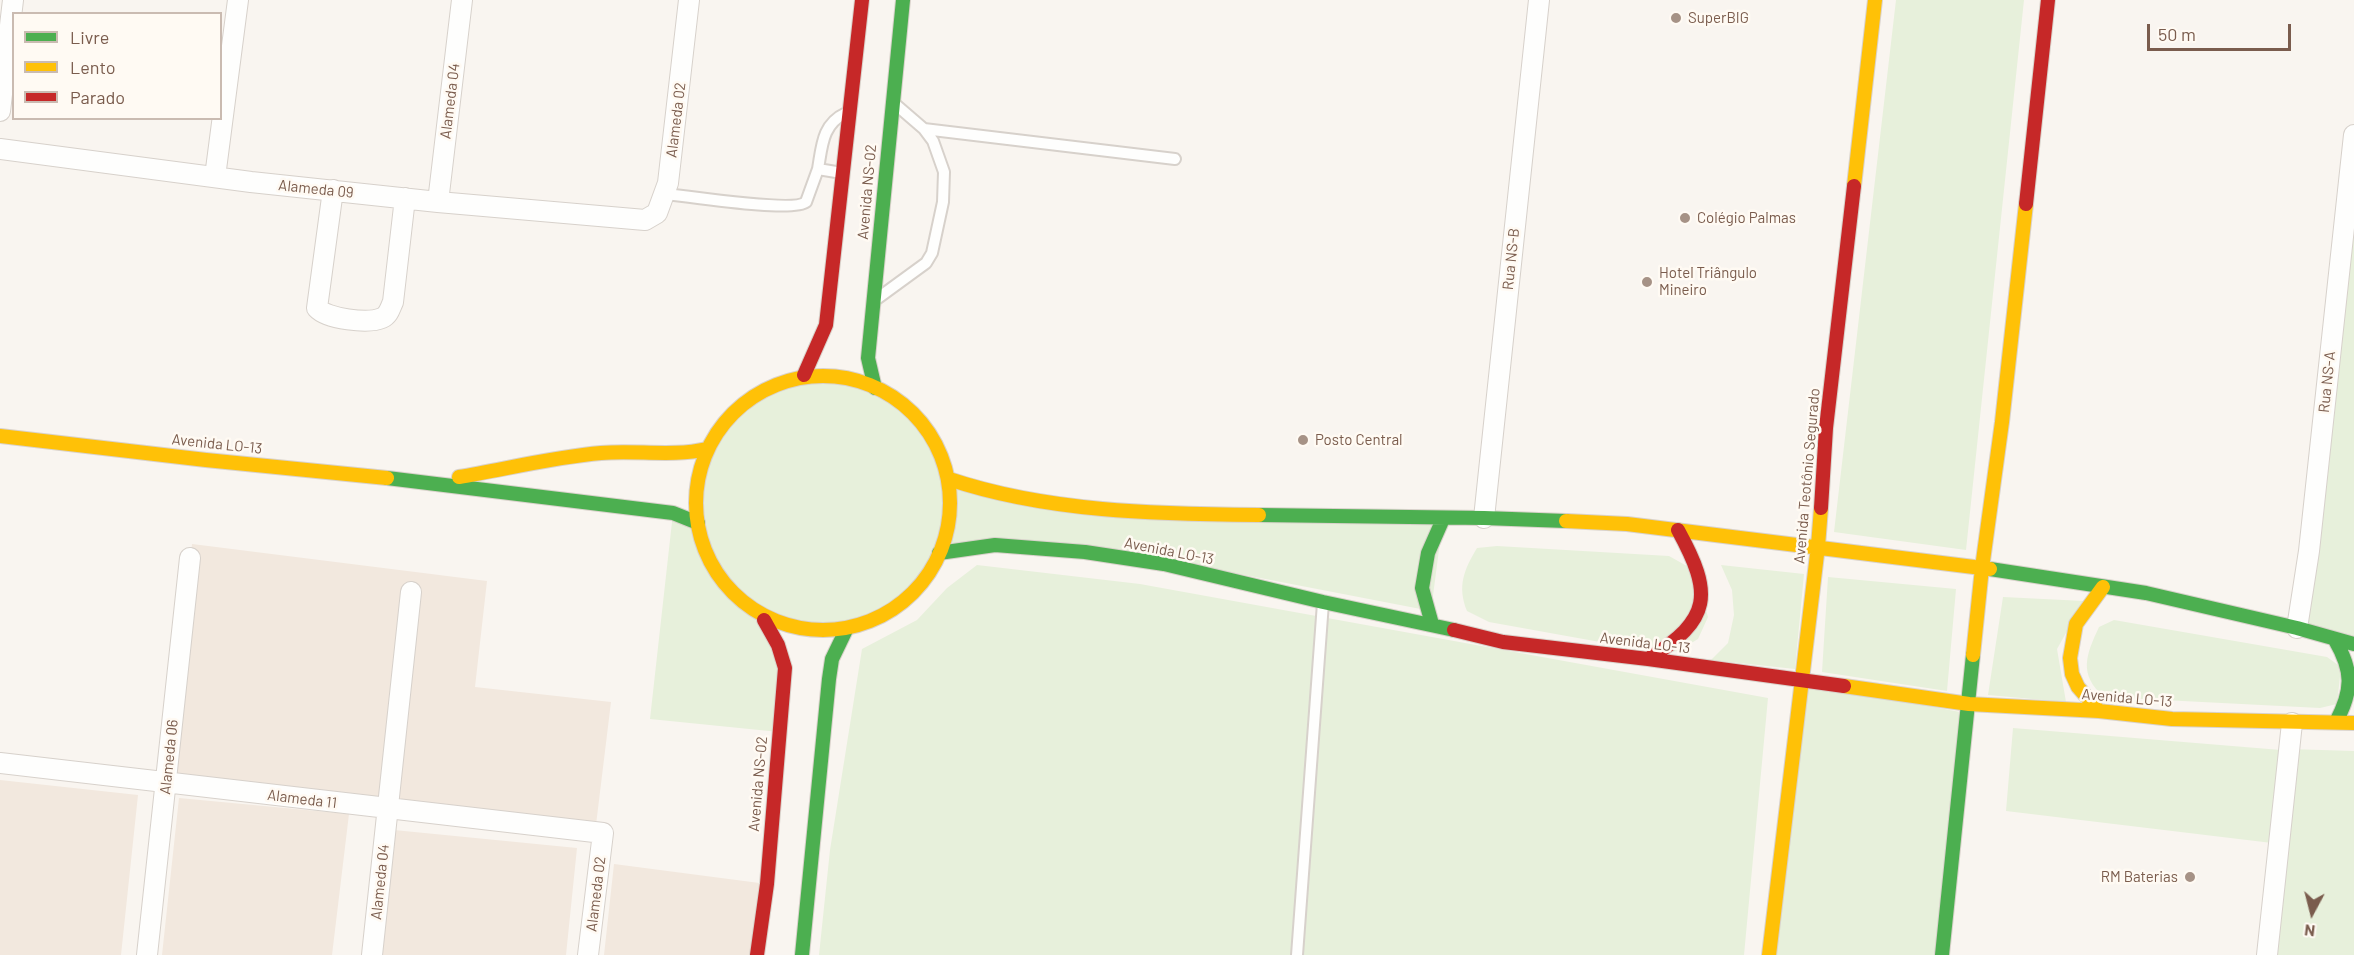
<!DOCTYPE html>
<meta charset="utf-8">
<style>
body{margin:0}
#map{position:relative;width:2354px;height:955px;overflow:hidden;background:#f9f5f0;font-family:Barlow,sans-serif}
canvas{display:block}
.legend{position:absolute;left:12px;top:12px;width:210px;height:108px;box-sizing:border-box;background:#fffaf3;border:2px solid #cabbb1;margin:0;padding:8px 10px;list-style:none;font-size:18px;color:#7a5c4d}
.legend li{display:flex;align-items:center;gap:12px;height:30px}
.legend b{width:30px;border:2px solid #cabbb1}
.north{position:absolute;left:2282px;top:883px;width:60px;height:60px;-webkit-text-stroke:4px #fffaf3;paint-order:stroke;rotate:187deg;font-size:16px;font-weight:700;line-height:24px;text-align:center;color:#7a5c4d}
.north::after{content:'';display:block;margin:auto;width:21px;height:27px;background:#7a5c4d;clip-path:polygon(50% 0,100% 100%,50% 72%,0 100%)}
.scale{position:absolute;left:2147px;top:24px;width:144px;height:27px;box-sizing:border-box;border:3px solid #7a5c4d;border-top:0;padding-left:8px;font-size:18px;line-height:21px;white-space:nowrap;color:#7a5c4d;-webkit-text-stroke:4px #fffaf3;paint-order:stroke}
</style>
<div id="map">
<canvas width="2354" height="955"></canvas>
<ul class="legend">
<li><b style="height:8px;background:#4caf50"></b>Livre</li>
<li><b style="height:8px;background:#ffc107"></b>Lento</li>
<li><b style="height:8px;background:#c62828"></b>Parado</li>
</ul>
<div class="north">N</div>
<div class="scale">50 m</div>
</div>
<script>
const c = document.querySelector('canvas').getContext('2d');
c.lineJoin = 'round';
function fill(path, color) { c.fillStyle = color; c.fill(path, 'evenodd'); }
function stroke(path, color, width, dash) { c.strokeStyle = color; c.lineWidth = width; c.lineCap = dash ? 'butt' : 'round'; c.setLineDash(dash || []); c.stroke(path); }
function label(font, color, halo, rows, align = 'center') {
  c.font = font + ' Barlow,sans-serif'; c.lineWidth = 5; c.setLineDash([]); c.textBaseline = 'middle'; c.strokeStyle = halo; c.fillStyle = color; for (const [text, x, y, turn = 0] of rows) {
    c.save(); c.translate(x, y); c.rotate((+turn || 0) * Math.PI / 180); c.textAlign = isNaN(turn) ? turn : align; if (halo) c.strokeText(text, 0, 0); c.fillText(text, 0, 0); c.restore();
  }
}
fill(new Path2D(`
 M192 544 487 581 475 687 611 702 595 833 166 783Z
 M0 780 138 795 121 955H0Z
 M179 798 349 814 332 955H162Z
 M394 830 577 848 566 955H382Z
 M614 864 767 884 757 955H604Z`), '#f2e8de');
fill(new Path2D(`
 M1896 0H2024L1966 550 1834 532Z
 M2354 135V644L2297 628Z
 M804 375 875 388 934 441 949 479 1039 501 1443 519 1431 611 1131 553H939L899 605 846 630 764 621 778 645 779 732 650 719 673 513 698 522 697 484 730 415 778 383Z
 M1497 546 1669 556 1694 570 1708 617 1698 639 1678 651 1661 653 1489 622 1467 611C1457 586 1464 570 1477 548Z
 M977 565 1140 584 1768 698 1744 955H819L830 850 862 649 917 620 947 588Z
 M1721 565 1804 574 1795 669 1711 660 1728 643 1734 615 1732 590Z
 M1828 577 1956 589 1947 691 1822 672Z
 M2003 597 2084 601 2057 649 2066 702 1988 695Z
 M2114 620 2327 657 2341 667 2337 704 2320 708 2104 697C2078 674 2086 655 2099 627Z
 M1801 681 1965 713 1941 955H1769Z
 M2013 728 2281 750 2272 843 2006 811Z
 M2289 749 2354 751V955H2272Z`), '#e7f0db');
const lane = new Path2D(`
 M924 129 1175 159
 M818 169C822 146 822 124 846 113
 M666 194C688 196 793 213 806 202L818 169 842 173
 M878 298 926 263 932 253 943 202 944 172 933 141 924 129 895 104
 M1297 955 1323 603`);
const street = new Path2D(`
 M0 111 13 0
 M0 149 251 182 438 202 645 220 657 213 668 183 689 0
 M215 177 238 0
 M333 190 317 308C327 319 368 324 382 318 389 315 390 308 393 302L405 198
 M438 202 462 0
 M1484 518 1539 0
 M2297 628 2309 551 2354 135
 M0 763 603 833 588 955
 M147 955 190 558
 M372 955 411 592
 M2267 955 2292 723`);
const fast = new Path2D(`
 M875 388 868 358 903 0
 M387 478 673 513 698 523
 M1259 515 1484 518 1566 521
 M939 553 995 545 1085 552 1164 564 1323 602 1454 630
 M1990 569 2146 593 2297 628 2354 644
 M1432 624 1422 588 1428 553 1443 519
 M2335 640C2353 671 2353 690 2336 722
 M802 955 829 679 832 659 846 630
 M1942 955 1973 655`);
const slow = new Path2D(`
 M1854 186 1875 0
 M696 503a127 127 0 1 1 254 0a127 127 0 1 1-254 0Z
 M0 436 206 460 387 478
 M459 477C506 469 554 457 601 453 637 450 672 457 707 449
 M949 479C1047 512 1156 514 1259 515
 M1566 521 1627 524 1990 569
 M1973 655 1982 568 2002 422 2026 204
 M1844 686 1969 704 2099 711 2172 719 2354 723
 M2099 711 2078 687 2072 674 2070 658 2076 624 2103 587
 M1769 955 1818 546 1821 508`);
const jam = new Path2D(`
 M2026 204 2048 0
 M804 375 826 325 862 0
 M1821 508 1826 428 1854 186
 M1454 630 1503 642 1648 659 1844 686
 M1648 659C1712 619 1713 594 1678 530
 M757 955 767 884 785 668 778 645 764 620`);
stroke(lane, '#d7d1cb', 14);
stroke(street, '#d7d1cb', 22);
stroke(fast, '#d9d2cb', 16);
stroke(slow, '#d9d2cb', 16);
stroke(jam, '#d9d2cb', 16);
stroke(lane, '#fefefd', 10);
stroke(street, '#fefefd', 20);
stroke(fast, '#4caf50', 14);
stroke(slow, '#ffc107', 14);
stroke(jam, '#c62828', 14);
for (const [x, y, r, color] of [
 [1676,18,6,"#a69286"],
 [1685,218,6,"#a69286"],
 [1647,282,6,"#a69286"],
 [1303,440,6,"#a69286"],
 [2190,877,6,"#a69286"]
]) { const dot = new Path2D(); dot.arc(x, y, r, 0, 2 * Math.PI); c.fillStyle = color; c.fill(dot); stroke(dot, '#fffaf3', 2); }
label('15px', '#7a5c4d', '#fffaf3', [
 ["SuperBIG",1688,18],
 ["Colégio Palmas",1697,218],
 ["Hotel Triângulo",1659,273],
 ["Mineiro",1659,290],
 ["Posto Central",1315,440],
 ["RM Baterias",2178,877,"right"]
], 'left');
label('15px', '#7a5c4d', '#fffaf3', [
 ["Alameda 04",450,101,-83],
 ["Alameda 02",676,120,-83],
 ["Alameda 09",316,189,6],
 ["Avenida NS-02",867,192,-85],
 ["Rua NS-B",1511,259,-84],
 ["Rua NS-A",2327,382,-84],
 ["Avenida LO-13",217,444,6],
 ["Avenida Teotônio Segurado",1807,476,-85],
 ["Avenida LO-13",1169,551,11],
 ["Avenida LO-13",1645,643,7],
 ["Avenida LO-13",2127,698,5],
 ["Alameda 06",169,757,-84],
 ["Avenida NS-02",758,784,-85],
 ["Alameda 11",302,799,7],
 ["Alameda 04",380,882,-84],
 ["Alameda 02",596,894,-83]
]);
</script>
